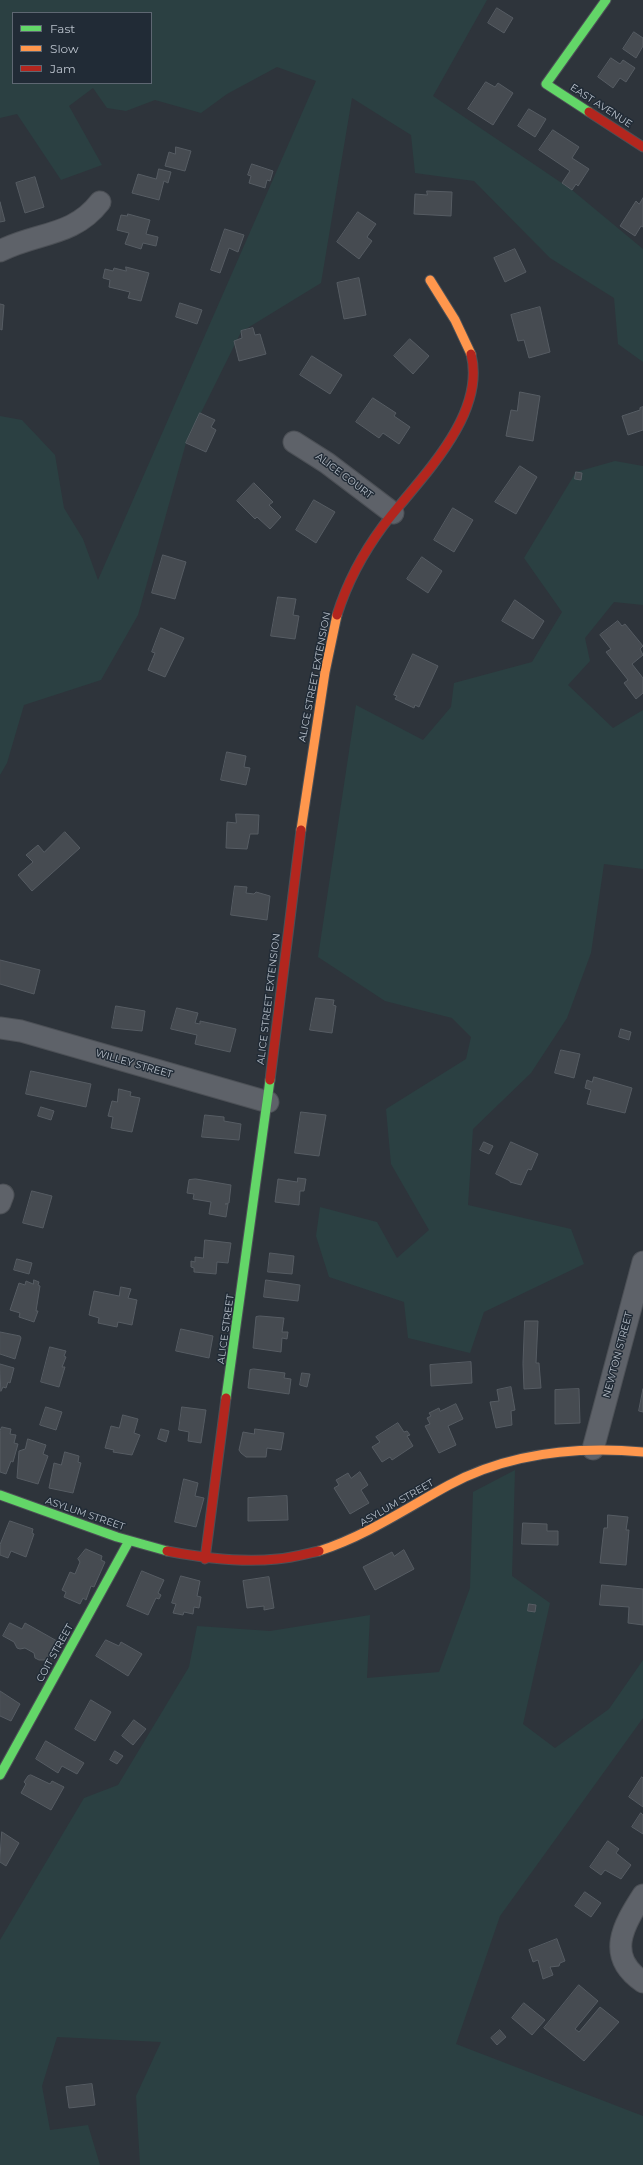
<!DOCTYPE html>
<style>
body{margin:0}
#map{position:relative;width:643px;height:2165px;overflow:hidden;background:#2e343b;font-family:Montserrat,sans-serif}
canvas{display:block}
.legend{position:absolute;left:12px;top:12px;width:140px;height:72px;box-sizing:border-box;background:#212b36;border:1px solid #5e6772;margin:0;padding:5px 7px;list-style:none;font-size:12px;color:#b9c1cb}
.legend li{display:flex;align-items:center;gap:8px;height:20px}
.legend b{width:20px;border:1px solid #5e6772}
</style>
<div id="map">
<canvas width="643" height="2165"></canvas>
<ul class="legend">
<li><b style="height:5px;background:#63d668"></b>Fast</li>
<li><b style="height:5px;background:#ff974d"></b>Slow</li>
<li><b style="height:5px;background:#b3261e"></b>Jam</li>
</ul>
</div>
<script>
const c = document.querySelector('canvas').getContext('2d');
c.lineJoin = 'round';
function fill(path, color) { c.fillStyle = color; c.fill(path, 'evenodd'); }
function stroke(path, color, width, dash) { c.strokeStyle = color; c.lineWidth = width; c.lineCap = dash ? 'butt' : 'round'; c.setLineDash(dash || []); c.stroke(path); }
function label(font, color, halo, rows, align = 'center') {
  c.font = font + ' Montserrat,sans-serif'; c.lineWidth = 3; c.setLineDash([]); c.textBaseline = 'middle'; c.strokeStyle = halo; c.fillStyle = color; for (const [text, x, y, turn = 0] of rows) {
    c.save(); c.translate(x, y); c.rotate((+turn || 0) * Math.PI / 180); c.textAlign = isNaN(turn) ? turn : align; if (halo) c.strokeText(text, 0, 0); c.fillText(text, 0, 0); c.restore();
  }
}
fill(new Path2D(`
 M0 0H487L433 96 572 190 643 249V362L618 344 614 298 550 258 474 181 415 173 411 135 352 98 321 283 241 332 186 443 138 615 101 680 24 705 7 763 0 775V416L22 420 55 455 64 508 83 539 98 580 316 81 277 67 227 94 201 113 155 100 126 111 107 108 93 88 69 106 102 165 61 180 17 114 0 118ZM13 13H151V83H13Z
 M615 461 643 466V605L614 602 585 638 590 661 568 685 613 728 643 710V869L604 864 591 953 567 1018 531 1073 473 1129 468 1205 571 1229 584 1264 484 1312 470 1353 408 1338 404 1302 329 1277 316 1236 320 1207 377 1222 397 1258 429 1230 391 1164 386 1109 466 1059 471 1037 452 1018 385 1001 318 957 356 705 423 740 451 707 454 683 532 662 562 612 524 558 576 472Z
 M515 1470 512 1576 550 1603 523 1724 555 1748 609 1709 643 1660V1718L500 1916 456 2044 643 2116V2165H140L136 2096 161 2042 57 2037 42 2086 50 2130 88 2125 100 2165H0V1940L84 1798 118 1785 189 1667 197 1626 270 1631 370 1615 367 1678 439 1672 470 1588 473 1492Z`), '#2b4042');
const building = new Path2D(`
 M497 8 513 18 504 33 488 23Z
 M634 32 643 38V46L636 58 623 49Z
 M611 58 620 64 623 60 635 68 626 82 620 78 613 88 598 77Z
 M486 82 495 87 498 83 513 93 493 125 468 109Z
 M529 109 546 119 535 137 518 126Z
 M553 130 579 147 572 158 589 169 578 186 576 184 572 190 562 183 570 171 539 150Z
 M176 147 191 151 185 171 165 166 169 152 175 154Z
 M252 164 273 171 270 181 267 180 265 188 249 183 251 176 248 175Z
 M159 169 171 172 168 183 164 181 159 200 132 193 138 174 156 179Z
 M35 177 44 207 25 213 16 183Z
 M427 191 452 192 451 216 414 214 415 194 427 195Z
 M643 198V227L641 226 635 236 620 226 636 201 639 204Z
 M0 202 5 221 0 222Z
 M358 212 376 224 367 237 372 241 359 259 337 242Z
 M128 214 150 220 146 234 158 237 156 246 143 243 141 249 125 244 129 233 117 230 121 215 127 216Z
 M225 229 244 235 238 252 229 248 220 273 211 270Z
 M515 249 526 272 505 282 494 258Z
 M126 267 149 273 141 301 128 298 130 292 109 287 110 280 103 278 105 269 113 271 114 268 126 271Z
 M359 278 366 315 344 319 337 283Z
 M180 303 202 310 197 324 176 317Z
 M0 304 4 305 2 330 0 329Z
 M540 307 550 352 529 358 524 340 518 341 511 315Z
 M253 328 255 335 260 334 266 354 239 361 234 341 242 338 241 331Z
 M410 339 429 356 413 374 394 356Z
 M312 356 342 375 330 394 300 375Z
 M520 392 540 396 533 441 506 436 511 410 517 411Z
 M373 398 396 413 394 416 410 427 399 444 383 433 379 438 356 422Z
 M643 407V430L628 435 622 416 640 410V408Z
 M200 413 215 420 211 427 216 430 206 452 186 443Z
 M520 466 537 477 516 514 495 502Z
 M576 472 582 473 581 480 575 479Z
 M254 483 273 502 269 505 281 517 270 529 257 517 255 519 237 501Z
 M314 500 335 512 316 543 296 530Z
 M453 508 473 520 454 552 434 540Z
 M163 555 186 562 175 599 152 593Z
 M422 557 442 571 428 593 407 579Z
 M278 597 296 599 293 615 299 616 295 639 271 636Z
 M515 600 544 621 533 639 502 621Z
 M618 621 622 626 625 624 643 646 640 649 643 655 632 664 643 678V693L636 699 624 683 628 680 606 652 611 649 600 635Z
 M161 628 184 638 165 677 148 670 155 653 152 652Z
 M413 654 438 666 419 707 415 705 414 708 395 699 397 696 394 695Z
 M227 752 246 756 244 767 250 768 246 785 221 780Z
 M236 814 259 815 258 834H250L247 849 226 848 227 822 236 823Z
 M65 832 80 848 32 891 18 875 33 862 26 855 38 845 44 852Z
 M235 886 247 887 246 893 254 894 256 892 270 896 267 920 231 915Z
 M0 960 40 970 34 994 0 984Z
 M316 998 334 1000 333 1005 336 1006 332 1033 310 1030Z
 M116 1006 145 1011 142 1031 112 1028Z
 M177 1008 198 1013 195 1023 200 1024V1021L236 1029 230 1052 195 1044 197 1035 171 1029Z
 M621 1029 631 1032 629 1040 619 1037Z
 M561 1050 580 1054 574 1078 555 1073Z
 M31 1071 91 1084 86 1107 26 1094Z
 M594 1077 632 1088 625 1113 587 1104 591 1090 585 1088 587 1080 592 1082Z
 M119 1089 131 1092 130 1096 140 1098 132 1132 111 1128 113 1117 108 1116 112 1101 117 1102Z
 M41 1107 54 1111 51 1120 38 1116Z
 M301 1112 326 1115 319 1156 295 1153Z
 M205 1115 224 1117V1121L241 1124 239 1140 202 1137Z
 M484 1142 493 1146 489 1154 480 1150Z
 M511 1142 538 1154 531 1170 528 1169 521 1185 510 1182V1181L496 1174Z
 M298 1178 306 1179 304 1191H300L299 1205 275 1202 278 1179 297 1182Z
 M196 1179 231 1185 229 1203 225 1204H228L226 1217 209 1214 211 1202 193 1199 194 1194 187 1193 189 1180Z
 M32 1191 52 1196 43 1228 23 1223Z
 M205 1240 231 1243 228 1263 217 1262 216 1274 194 1272V1268L191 1267V1261L195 1262V1257L203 1258Z
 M270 1253 294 1256 292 1274 268 1272Z
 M17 1259 32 1263 29 1274 14 1270Z
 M34 1280 39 1282 38 1285 40 1286 36 1311H38L34 1322 19 1317 20 1313 10 1310 19 1283 25 1285 26 1281 33 1284Z
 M266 1280 300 1285 298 1301 264 1297Z
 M121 1287 131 1289 128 1298 137 1300 132 1325 118 1322 117 1327 98 1323 99 1318 89 1315 94 1291 119 1296Z
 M260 1316 284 1318 282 1332H288L287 1339 282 1338 281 1352 253 1348 256 1317Z
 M525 1321H538L536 1363H539L541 1388 524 1389 523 1364Z
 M181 1329 213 1336 209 1358 176 1351Z
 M0 1332 20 1336 21 1338 15 1359 0 1354Z
 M50 1347 66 1351 64 1356 66 1357 62 1367H65L59 1387 41 1382Z
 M471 1362 472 1383 431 1386 430 1365Z
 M0 1364 14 1368 10 1383 8 1382 6 1388 3 1387 1 1391Z
 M254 1369 285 1373 284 1378 291 1379 289 1394 248 1388 250 1370Z
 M302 1373 310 1374 307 1387 300 1385Z
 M511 1387 515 1410 511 1411 512 1425 496 1428 490 1402 499 1401 497 1390Z
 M579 1389 580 1423 555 1424V1390Z
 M643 1389V1412L639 1411Z
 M456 1404 463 1419 448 1426 456 1445 439 1453 425 1426 430 1424 427 1418 431 1416 429 1413 439 1408 440 1411Z
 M46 1407 62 1412 56 1430 40 1425Z
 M182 1407 206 1410 201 1443 188 1441 189 1432 179 1430Z
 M123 1415 138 1419 134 1433 140 1435 132 1455 113 1452 114 1450 105 1448 111 1426 119 1428Z
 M398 1423 404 1432 407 1431 410 1435 407 1436 413 1446 392 1460 390 1457 382 1462 372 1447 380 1442 376 1437Z
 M2 1427 11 1429 10 1434 16 1435 14 1443 18 1444 13 1462 11 1461 6 1474 0 1472V1431Z
 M161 1429 169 1431 166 1442 158 1439Z
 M255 1429 284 1433 281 1450 267 1448 266 1457H246L241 1453 239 1450 243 1432 254 1434Z
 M28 1439 46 1445 43 1454 48 1456 38 1484 17 1478 19 1451 25 1449Z
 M65 1452 79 1456 78 1462 81 1463 73 1493 49 1488 54 1463 61 1465Z
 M360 1472 368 1485 361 1490 369 1503 350 1514 334 1488 339 1485 336 1480 348 1473 351 1478Z
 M184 1479 198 1483 195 1496 204 1498 196 1527 175 1522Z
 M287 1496 288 1520 248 1521V1498Z
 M608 1515 628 1517 626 1530H629L626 1565 600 1563 604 1528H607Z
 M10 1521 33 1529 32 1533 34 1534 26 1557 11 1551 8 1558 0 1555V1545Z
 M523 1523 547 1524V1531H558V1545L522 1544Z
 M86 1549 102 1556 101 1560 105 1562 94 1587 91 1586 86 1600 83 1598 80 1604 64 1597 66 1592 62 1590 70 1572 75 1574 80 1562 78 1559Z
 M404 1550 414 1569 375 1590 363 1567 392 1552 394 1556Z
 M142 1571 164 1580 158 1593 161 1595 159 1599 156 1598 148 1615 127 1606Z
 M181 1576 200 1581 197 1596 201 1597 199 1608 194 1607 193 1614 184 1612 183 1615 173 1613 176 1604 172 1603Z
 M269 1577 274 1608 264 1610V1606L247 1608 243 1581Z
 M602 1585 643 1589V1625L628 1623 629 1607 600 1605Z
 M529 1604 536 1605 535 1612 528 1611Z
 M10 1623 22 1629 25 1623 57 1641 47 1660H39L35 1658 34 1653 25 1648 20 1649 17 1648 14 1642 3 1636Z
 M106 1640 119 1646 121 1642 142 1654 128 1676 96 1656Z
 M0 1691 20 1704 11 1721 0 1716Z
 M91 1700 111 1712 95 1741 75 1729Z
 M134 1720 146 1729 133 1745 122 1736Z
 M46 1741 84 1763 77 1774 62 1766 58 1773 36 1759Z
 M115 1751 123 1756 117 1764 110 1760Z
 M31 1775 50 1784 52 1781 64 1787 51 1810 21 1793 26 1784 24 1782 28 1776Z
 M642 1777 643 1778V1807L629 1797Z
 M641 1813 643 1815V1834L632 1827Z
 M2 1832 19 1843 6 1866 0 1862Z
 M608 1841 619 1849 616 1853 631 1865 621 1879 605 1870 601 1875 590 1867Z
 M585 1892 601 1903 591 1917 575 1906Z
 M557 1939 565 1961 560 1963 559 1966 550 1967 553 1975 543 1979 538 1960 533 1962 529 1950Z
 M579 1985 598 2001 575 2029 579 2032 600 2007 619 2022 584 2061 544 2028Z
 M524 2003 545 2020 532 2035 512 2018Z
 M500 2030 506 2037 497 2045 491 2038Z
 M92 2084 95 2105 69 2108 66 2087Z`);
fill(building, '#464b51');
stroke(building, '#565c63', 1);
const street = new Path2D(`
 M0 251C37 232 73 237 100 202
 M294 442 327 463 393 513
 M0 1028 21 1031 268 1102
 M0 1203 3 1195
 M593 1449 643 1262
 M643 1895C623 1926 605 1956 643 1982`);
const fast = new Path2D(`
 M589 112 546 84 606 0
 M226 1398 270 1080
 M0 1495 117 1537 167 1551
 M0 1775 129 1541`);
const slow = new Path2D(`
 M430 280 455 320 471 354
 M301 830 325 672 337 615
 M319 1551C366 1536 405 1509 449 1485 509 1453 576 1446 643 1452`);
const jam = new Path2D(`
 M589 112 643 147
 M337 615C347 583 363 553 383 526 417 481 487 417 471 354
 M270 1080 301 830
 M167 1551C203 1558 240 1563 277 1559 291 1558 305 1554 319 1551
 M205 1559 226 1398`);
stroke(street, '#4c5056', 23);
stroke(fast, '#4c5056', 11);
stroke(slow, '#4c5056', 11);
stroke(jam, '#4c5056', 11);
stroke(street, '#5e6269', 21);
stroke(fast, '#63d668', 9);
stroke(slow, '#ff974d', 9);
stroke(jam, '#b3261e', 9);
label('10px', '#b9c1cb', '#212b36', [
 ["EAST AVENUE",601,106,33],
 ["ALICE COURT",344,476,37],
 ["ALICE STREET EXTENSION",315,677,-79],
 ["ALICE STREET EXTENSION",269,999,-83],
 ["WILLEY STREET",134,1064,16],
 ["ALICE STREET",226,1329,-82],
 ["NEWTON STREET",618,1355,-75],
 ["ASYLUM STREET",397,1503,-30],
 ["ASYLUM STREET",85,1514,19],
 ["COIT STREET",55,1653,-61]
]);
</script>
